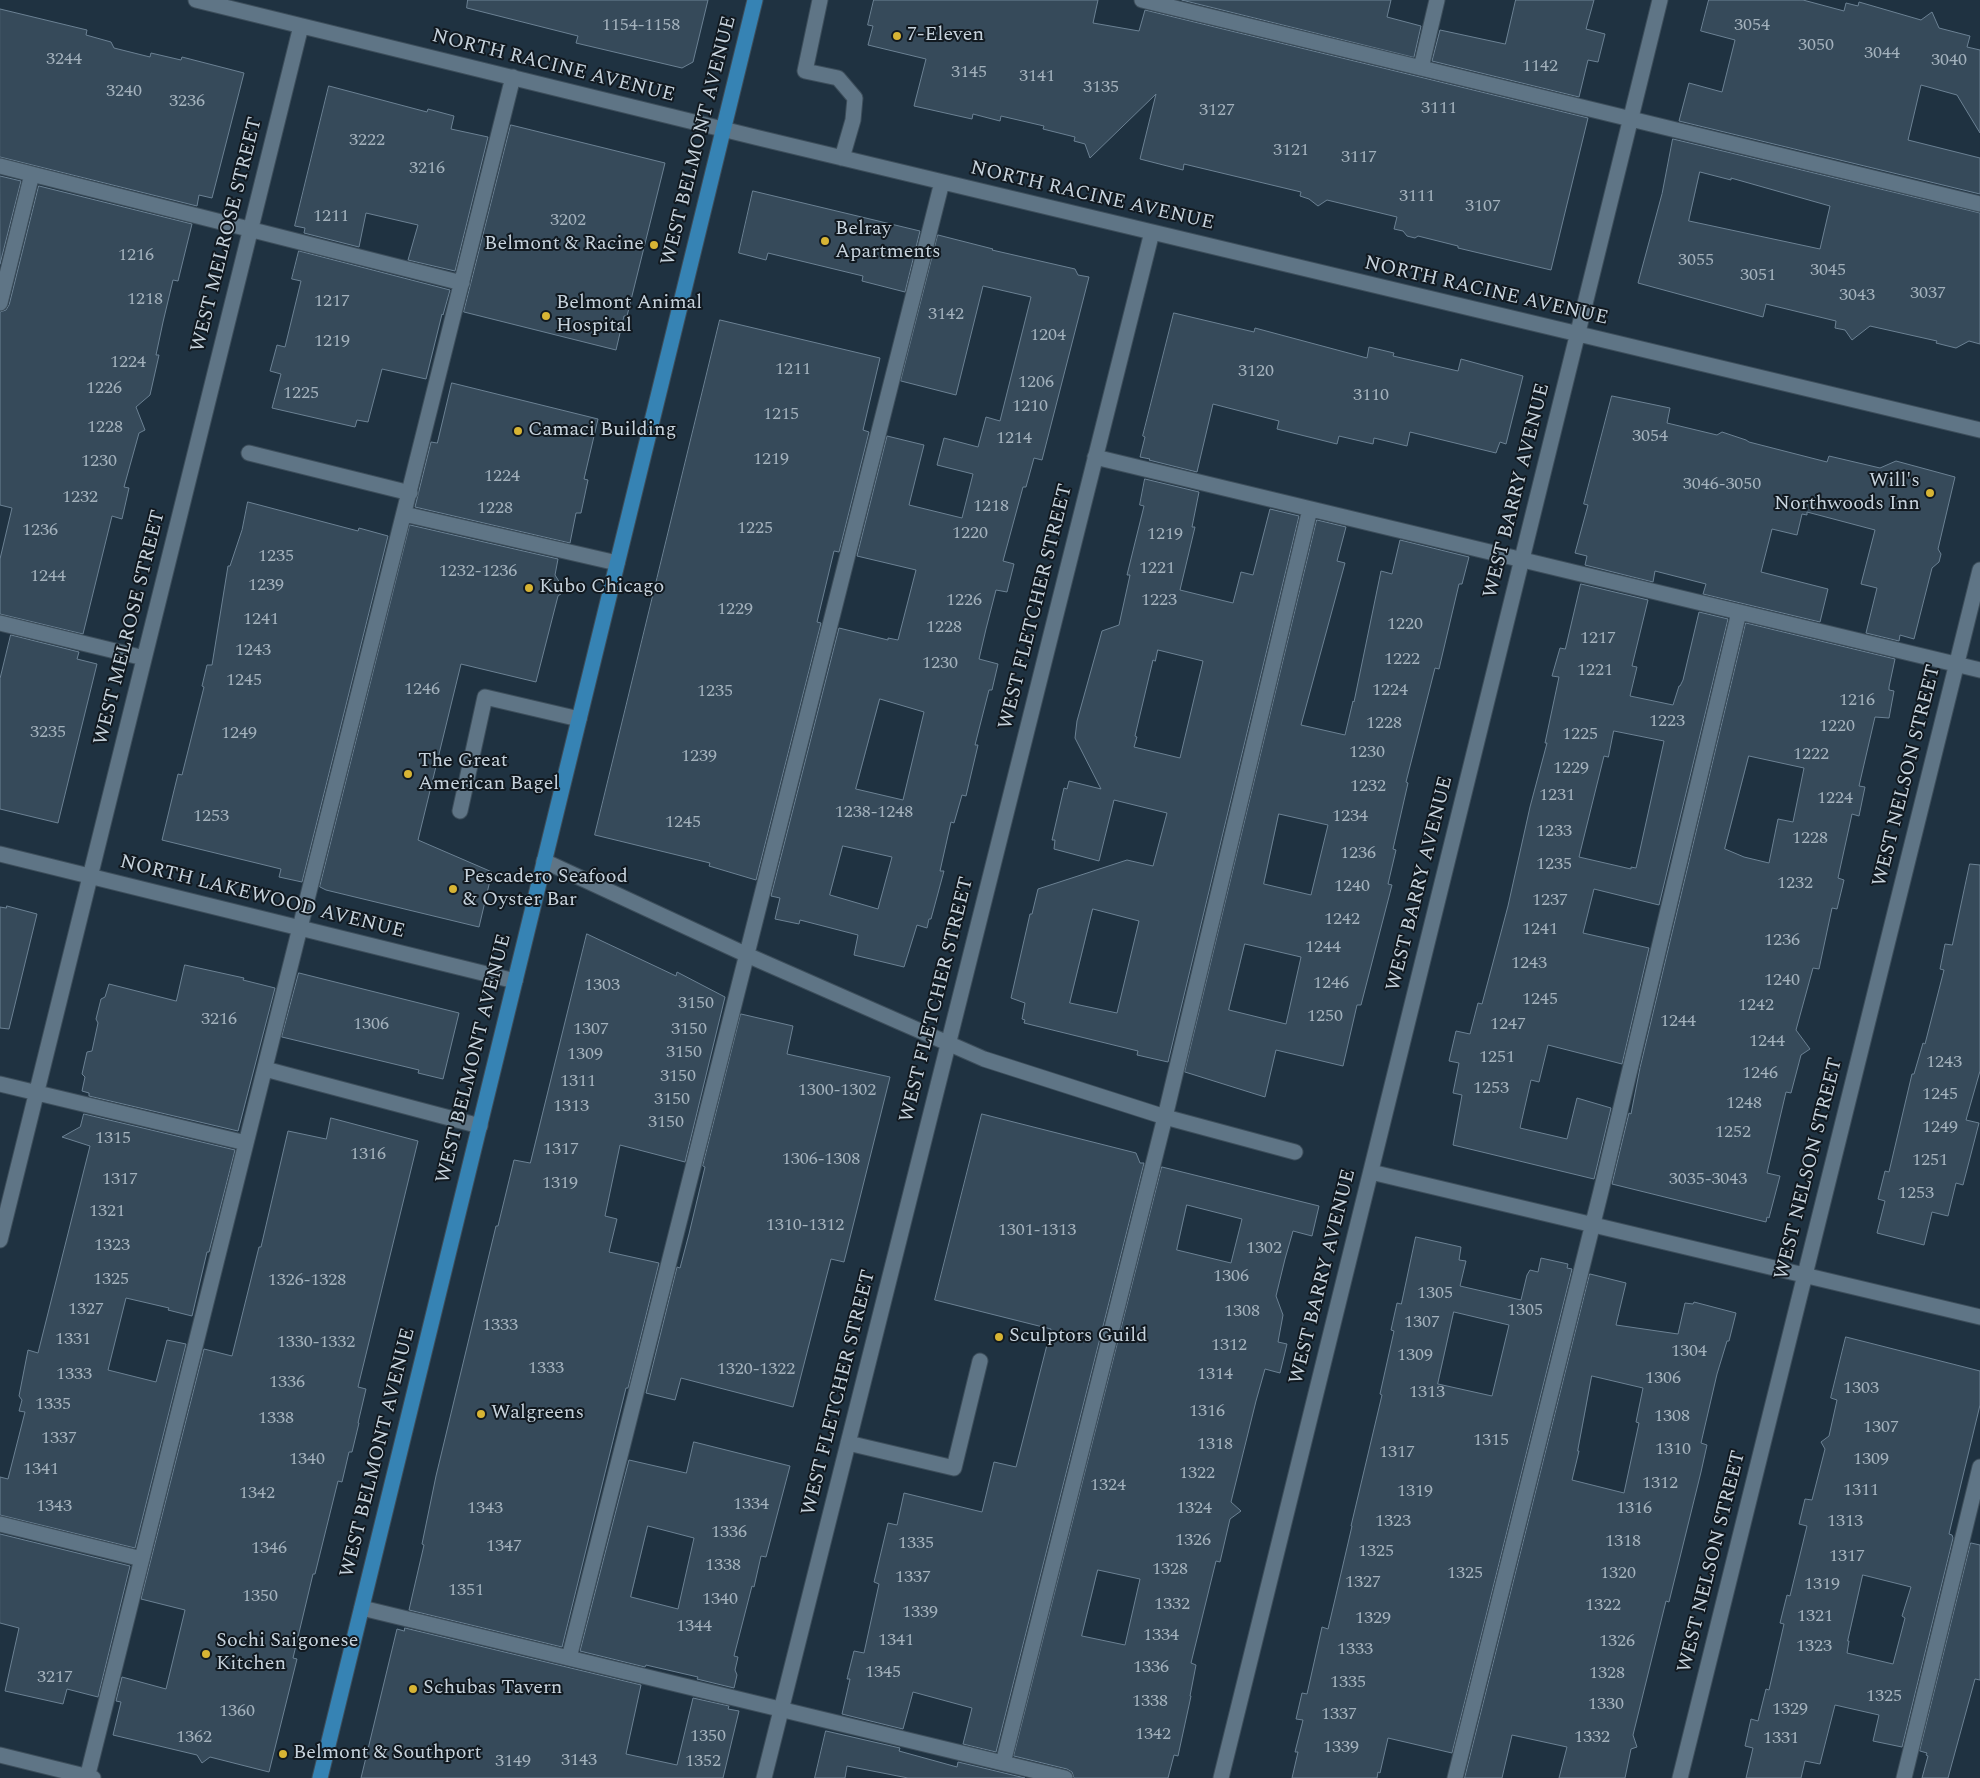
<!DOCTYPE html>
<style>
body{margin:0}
canvas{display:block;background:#1f3241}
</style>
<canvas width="1980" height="1778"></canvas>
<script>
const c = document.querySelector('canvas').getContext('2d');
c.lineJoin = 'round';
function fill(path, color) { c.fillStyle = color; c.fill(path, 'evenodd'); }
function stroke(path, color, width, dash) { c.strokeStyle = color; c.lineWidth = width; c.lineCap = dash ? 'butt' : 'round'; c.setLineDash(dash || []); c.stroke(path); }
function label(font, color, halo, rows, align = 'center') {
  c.font = font + ' Spectral,serif'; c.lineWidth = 4; c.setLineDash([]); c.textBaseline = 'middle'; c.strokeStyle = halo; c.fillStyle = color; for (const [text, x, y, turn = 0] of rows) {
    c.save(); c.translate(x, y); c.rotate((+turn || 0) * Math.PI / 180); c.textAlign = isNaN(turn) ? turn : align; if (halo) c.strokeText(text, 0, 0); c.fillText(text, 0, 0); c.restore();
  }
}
const building = new Path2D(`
 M468 0H708L693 62 682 68 576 43 578 36 467 8Z
 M874 0H1098L1093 23 1139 31 1145 10 1588 118 1551 270 1458 248V246L1418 236 1415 238 1407 236 1403 231 1394 229 1397 217 1327 200 1318 206 1309 199 1300 196 1301 192 1184 164 1183 170 1140 159 1156 94 1090 158 1085 144 1074 141 1075 137 1043 129 1044 126 1001 116 1000 121 973 114 972 119 914 106 926 59 868 45 873 26 868 25Z
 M1182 0H1391L1387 17 1421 26 1414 57Z
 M1516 0H1594L1586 29 1605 34 1598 62 1588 60 1579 97 1432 61 1440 30 1505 44Z
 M1709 0H1803L1844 11 1846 3 1858 6 1859 2 1921 20 1932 12 1939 28 1970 36 1967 47 1980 50V133L1957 95 1921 85 1908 140 1980 158V194L1679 121 1689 83 1722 92 1735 40 1701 31Z
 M0 9 87 30 86 35 111 42 114 48 150 57 151 53 181 60 182 57 244 73 212 198 199 195 197 206 0 157Z
 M329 86 427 112 428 109 454 116 451 129 488 137 455 271 408 260 418 225 366 213 359 247 304 233 305 228 295 226Z
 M511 125 665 163 627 316H624L616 350 464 312Z
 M1673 139 1980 213V344L1969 341 1956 348 1936 343 1937 341 1870 326 1852 340 1845 330 1835 328 1836 321 1766 304 1763 317 1638 283 1662 194ZM1700 172 1731 180V178L1830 206 1820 249 1689 221Z
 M0 176 21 181 0 264Z
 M39 186 192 224 178 281 173 280 163 322 156 355H159L150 395 136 407 145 430 139 433 124 487 129 488 122 519 112 516 83 634 0 614V559L12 508 0 505V312L6 310 9 305Z
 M753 191 920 231 905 292 862 281 863 276 768 253 766 260 739 253Z
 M938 235 993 249 992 250 1075 269 1078 275 1089 277 1042 460 1034 458 1026 487H1023L1003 561 1014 564 1007 592 996 590 986 629 979 659 998 664 992 690H989L975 745H978L966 796 962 795 954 823 951 822 940 871H944L931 919H929L927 928 917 925 904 967 854 955 858 935 800 920 799 924 775 919 780 898 771 896 839 628 888 640V638L898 640 916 570 857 556 887 436 924 445 909 505 962 518 973 474 937 465 944 438 978 447 986 417 1000 421 1031 297 983 286 956 395 901 381ZM880 699 924 712 903 800 856 789ZM843 846 892 857 878 909 830 895Z
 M299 251 450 290 443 315 442 314 426 379 382 369 368 422 357 420 355 427 272 408 281 374 270 371 277 345 285 347 301 281 292 279Z
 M1174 313 1254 332 1255 328 1367 358 1369 347 1394 353 1393 356 1458 371 1461 359 1523 376 1506 444 1500 442 1496 453 1410 432 1407 446 1374 438 1373 444 1339 436 1337 444 1277 429 1279 421 1213 404 1197 472 1149 460 1150 459 1140 457 1145 437 1143 436Z
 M720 320 880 358 863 430 869 432 839 552 834 551 817 622 821 623 756 880 709 866 710 863 595 835Z
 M452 383 598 419 584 479 588 480 581 513H576L570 543 415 507 431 442 437 443Z
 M1612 396 1670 408 1667 423 1717 435 1722 432 1746 440 1749 442 1827 462 1829 456 1880 468 1896 461 1955 477 1938 549 1941 554 1939 562 1932 568 1914 639 1900 635 1899 641 1866 633 1877 588 1861 584 1875 530 1807 512V515L1802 514 1797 535 1772 529 1761 572 1828 589 1820 622 1703 594 1706 584 1655 571 1653 582 1585 565 1587 556 1575 553 1588 505 1584 504Z
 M1145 479 1199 492 1192 527H1195L1180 590 1233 603 1241 572 1253 575 1270 509 1299 516 1168 1062 1137 1055 1138 1051 1024 1023 1025 1020 1022 1019 1025 1003 1011 998 1030 914H1032L1038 889 1127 860 1153 866 1167 813 1114 800 1099 861 1054 849 1055 840H1052L1064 788 1067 789 1069 781 1101 789 1075 738 1077 721 1102 631 1119 625 1130 575H1127L1144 506 1140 505ZM1158 650 1203 661 1180 758 1134 747 1137 737 1135 736 1153 660 1155 661ZM1093 909 1139 921 1117 1013 1070 1003Z
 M248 502 358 531 359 528 388 536 302 882 279 877 281 869 162 840 178 774 182 775 204 687 202 686 207 665H212L228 566H230L242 530Z
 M1317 520 1346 527 1337 561 1345 563 1301 725 1345 735 1353 701 1354 702 1381 571 1392 574 1400 540 1469 557 1462 584H1459L1439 669 1435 668 1406 782 1408 783 1393 849 1396 850 1388 884 1392 885 1361 1005H1357L1343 1066 1276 1050 1265 1097 1185 1072ZM1279 814 1328 825 1311 895 1264 884ZM1245 944 1301 957 1286 1024 1229 1010Z
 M410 525 558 559 555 575 565 591 558 596 536 682 461 664 418 840 492 872 479 927 326 890 320 887Z
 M1581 584 1648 600 1632 666 1637 667 1630 696 1673 705 1679 686H1680L1683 680 1699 612 1728 619 1659 905 1594 889 1583 933 1649 948 1622 1064 1548 1045 1539 1082 1531 1080 1520 1128 1567 1139 1577 1098 1611 1108 1594 1179 1453 1145 1462 1095 1453 1093 1459 1063 1449 1061 1456 1031 1470 1034 1478 1003 1482 1004 1508 906 1530 807 1547 743H1545L1559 677 1552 676 1560 648 1565 649ZM1614 731 1664 741 1636 868 1631 867V869L1579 857 1604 756 1608 757Z
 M1746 623 1895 659 1889 687V690L1894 691 1889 718 1875 717 1859 786 1865 787 1859 816 1852 814 1838 878 1844 880 1837 909 1832 908 1819 969 1813 968 1796 1030 1810 1049 1801 1055 1791 1093 1786 1092 1767 1173 1780 1176 1769 1218 1767 1217 1766 1222 1612 1184 1629 1113 1631 1114 1640 1068ZM1749 756 1804 768 1793 822 1778 819 1769 863 1744 857 1725 849Z
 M11 635 79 652 77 659 97 664 58 823 0 809V679Z
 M1970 864 1980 865V1071L1966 1120 1979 1123 1963 1185 1956 1183 1948 1216 1932 1212 1924 1245 1877 1233 1885 1201 1878 1199 1885 1171 1889 1172 1912 1074H1914L1923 1043 1925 1044 1944 970 1940 969 1945 944 1952 945Z
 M7 906 37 914 9 1029 0 1028V907L6 908Z
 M587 934 676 976 677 972 725 997 685 1162 620 1145 605 1216 617 1219 609 1252 659 1263 628 1388H626L562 1647 409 1610 424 1545 422 1544 436 1476 496 1226H498L514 1160 530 1163Z
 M185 965 244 978 243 980 275 988 238 1131 89 1096V1093L82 1091 85 1077 82 1074 87 1052 92 1051 98 1023 96 1019 101 999 105 997 109 984 176 1001Z
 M299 973 459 1013 443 1079 418 1073 419 1070 282 1037Z
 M741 1014 793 1026 787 1054 890 1077 844 1262 831 1259 793 1407 681 1378 675 1400 646 1393 677 1267 680 1268 689 1234 705 1167 703 1166Z
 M84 1114 235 1150 209 1252H207L192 1316 168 1310 169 1308 126 1298 108 1370 156 1382 167 1340 186 1344 135 1548 0 1515V1477L8 1479 25 1412 19 1411 22 1400 19 1396 28 1350 38 1353 90 1146 62 1137 80 1127Z
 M982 1114 1136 1153 1140 1163H1144L996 1752 963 1744 972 1708 913 1692 903 1729 842 1714 850 1679H847L854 1651 864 1653 879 1584 874 1582 888 1523 897 1525 904 1493 982 1512 994 1462 1016 1467 1051 1329 935 1300Z
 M331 1118 418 1141 358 1387 366 1389 358 1423H359L352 1452H349L342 1482 338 1481 315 1574H313L293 1658 297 1659 269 1772 210 1757 202 1763 197 1755 113 1735 121 1702 116 1701 122 1677 166 1689 185 1610 141 1599 204 1349 232 1356 259 1247H261L288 1131 326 1139Z
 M1162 1167 1319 1206 1312 1236 1293 1231 1285 1259 1276 1296 1283 1315 1278 1342 1287 1344 1280 1373 1265 1369 1256 1401 1231 1502 1241 1511 1230 1519 1220 1562 1216 1561 1191 1663 1196 1665 1190 1696H1191L1178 1756 1174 1755 1168 1778H1074L1072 1772 1067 1769 1014 1756ZM1187 1205 1242 1219 1231 1263 1177 1250ZM1098 1570 1140 1579 1125 1645 1082 1636Z
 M1416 1237 1461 1247 1459 1260 1466 1261 1460 1286 1521 1300 1527 1275 1530 1270 1538 1272 1541 1258 1568 1264 1567 1268 1572 1269 1452 1753 1388 1738 1380 1773 1378 1772 1377 1778H1292L1298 1752H1295L1303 1720 1296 1719 1302 1693 1307 1694 1322 1627 1328 1629 1336 1595 1352 1526H1351L1382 1395 1380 1394 1394 1331 1391 1330 1397 1303 1401 1304ZM1454 1312 1509 1325 1492 1396 1438 1384Z
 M1590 1274 1626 1283 1616 1325 1678 1334 1685 1303 1693 1304 1694 1302 1736 1313 1729 1341H1727L1717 1374 1701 1443 1707 1445 1701 1472 1669 1602 1666 1601 1633 1735 1637 1747 1631 1749 1625 1778H1559L1567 1747 1512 1735 1502 1778H1465ZM1592 1376 1643 1388 1636 1422 1639 1423 1624 1493 1572 1480 1579 1451H1578Z
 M1846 1337 1980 1371V1405L1949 1534 1952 1535 1953 1538 1902 1747 1873 1741 1879 1715 1835 1705 1820 1764 1805 1761 1801 1778H1746L1753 1748 1745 1746 1751 1719 1758 1721 1766 1689 1769 1690 1784 1624 1780 1623 1787 1595 1790 1596 1807 1526 1799 1524 1805 1499 1812 1500 1825 1449 1821 1442 1829 1436 1837 1400 1831 1398ZM1863 1575 1911 1587 1902 1616 1905 1618 1893 1664 1847 1653 1849 1641H1848Z
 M694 1442 790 1466 766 1557 761 1556 754 1587 752 1586 734 1656 738 1657 735 1670 737 1675 734 1688 697 1679 698 1677 646 1665 645 1667 580 1651 629 1460 686 1473ZM648 1526 694 1538 678 1609 631 1597Z
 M0 1534 130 1566 98 1697 67 1689 63 1704 5 1691 19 1628 0 1623Z
 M1971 1543 1980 1545V1680L1975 1679 1948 1778H1922L1928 1756 1926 1755 1927 1753 1920 1751Z
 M405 1628 641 1685 626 1754 677 1765 693 1698 729 1706 728 1709 739 1711 723 1778H361L397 1629 404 1631Z
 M826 1731 900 1748 899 1751 957 1767 958 1762 1025 1778H908L847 1766 845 1778H815Z`);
fill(building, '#364a5a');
stroke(building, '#6b8193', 1);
const minor = new Path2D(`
 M196 0 759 138 1980 430
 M820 0 805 71 838 78 855 98 853 120 842 158
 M1142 0 1980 204
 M1421 68 1437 0
 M0 166 462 283
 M0 303 32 174
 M249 453 410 493
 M1095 457 1980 670
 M404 514 617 563
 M0 623 144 658
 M460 811 485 697 579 719
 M0 854 515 981
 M544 861 747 955 984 1059 1165 1117 1295 1152
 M265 1069 480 1126
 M0 1084 246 1143
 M1371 1172 1980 1317
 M0 1240 301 26
 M848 1443 954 1468 980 1361
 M0 1524 142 1559
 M362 1608 1065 1778
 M569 1658 942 182
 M0 1755 93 1778
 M1003 1763 1165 1117 1310 509
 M87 1778 513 77
 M764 1778 1152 232
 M1221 1778 1660 0
 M1455 1778 1601 1191 1739 612
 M1680 1778 1980 570
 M1904 1778 1980 1467`);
const major = new Path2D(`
 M320 1778 755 0`);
stroke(minor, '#3d4e5b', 17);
stroke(major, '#3d4e5b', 17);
stroke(minor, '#5f7586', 15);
stroke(major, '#3683b4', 15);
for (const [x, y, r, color] of [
 [897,36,5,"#d7b434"],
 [825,241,5,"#d7b434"],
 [654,245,5,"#d7b434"],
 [546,316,5,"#d7b434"],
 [518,431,5,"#d7b434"],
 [1930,493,5,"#d7b434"],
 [529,588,5,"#d7b434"],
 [408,774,5,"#d7b434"],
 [453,889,5,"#d7b434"],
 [999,1337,5,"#d7b434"],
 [481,1414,5,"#d7b434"],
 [206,1654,5,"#d7b434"],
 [413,1689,5,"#d7b434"],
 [283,1754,5,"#d7b434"]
]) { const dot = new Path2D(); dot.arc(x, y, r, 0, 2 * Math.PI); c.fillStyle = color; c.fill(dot); stroke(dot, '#111920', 2); }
label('18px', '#a3b1bc', null, [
 ["1154-1158",641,26],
 ["3054",1752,26],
 ["3050",1816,46],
 ["3044",1882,54],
 ["3244",64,60],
 ["3040",1949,61],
 ["1142",1540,67],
 ["3145",969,73],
 ["3141",1037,77],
 ["3135",1101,88],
 ["3240",124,92],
 ["3236",187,102],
 ["3111",1439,109],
 ["3127",1217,111],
 ["3222",367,141],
 ["3121",1291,151],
 ["3117",1359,158],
 ["3216",427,169],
 ["3111",1417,197],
 ["3107",1483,207],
 ["1211",331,217],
 ["3202",568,221],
 ["1216",136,256],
 ["3055",1696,261],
 ["3045",1828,271],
 ["3051",1758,276],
 ["3037",1928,294],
 ["3043",1857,296],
 ["1218",145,300],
 ["1217",332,302],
 ["3142",946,315],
 ["1204",1048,336],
 ["1219",332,342],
 ["1224",128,363],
 ["1211",793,370],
 ["3120",1256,372],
 ["1206",1036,383],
 ["1226",104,389],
 ["1225",301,394],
 ["3110",1371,396],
 ["1210",1030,407],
 ["1215",781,415],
 ["1228",105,428],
 ["3054",1650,437],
 ["1214",1014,439],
 ["1219",771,460],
 ["1230",99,462],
 ["1224",502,477],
 ["3046-3050",1722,485],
 ["1232",80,498],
 ["1218",991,507],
 ["1228",495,509],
 ["1225",755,529],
 ["1236",40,531],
 ["1220",970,534],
 ["1219",1165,535],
 ["1235",276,557],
 ["1221",1157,569],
 ["1232-1236",478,572],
 ["1244",48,577],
 ["1239",266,586],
 ["1226",964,601],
 ["1223",1159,601],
 ["1229",735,610],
 ["1241",261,620],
 ["1220",1405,625],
 ["1228",944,628],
 ["1217",1598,639],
 ["1243",253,651],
 ["1222",1402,660],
 ["1230",940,664],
 ["1221",1595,671],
 ["1245",244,681],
 ["1246",422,690],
 ["1224",1390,691],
 ["1235",715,692],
 ["1216",1857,701],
 ["1223",1667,722],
 ["1228",1384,724],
 ["1220",1837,727],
 ["3235",48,733],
 ["1249",239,734],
 ["1225",1580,735],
 ["1230",1367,753],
 ["1222",1811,755],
 ["1239",699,757],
 ["1229",1571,769],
 ["1232",1368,787],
 ["1231",1557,796],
 ["1224",1835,799],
 ["1238-1248",874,813],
 ["1253",211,817],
 ["1234",1350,817],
 ["1245",683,823],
 ["1233",1554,832],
 ["1228",1810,839],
 ["1236",1358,854],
 ["1235",1554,865],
 ["1232",1795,884],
 ["1240",1352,887],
 ["1237",1550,901],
 ["1242",1342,920],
 ["1241",1540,930],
 ["1236",1782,941],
 ["1244",1323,948],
 ["1243",1529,964],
 ["1240",1782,981],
 ["1246",1331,984],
 ["1303",602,986],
 ["1245",1540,1000],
 ["3150",696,1004],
 ["1242",1756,1006],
 ["1250",1325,1017],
 ["3216",219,1020],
 ["1244",1678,1022],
 ["1306",371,1025],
 ["1247",1508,1025],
 ["1307",591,1030],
 ["3150",689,1030],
 ["1244",1767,1042],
 ["3150",684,1053],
 ["1309",585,1055],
 ["1251",1497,1058],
 ["1243",1944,1063],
 ["1246",1760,1074],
 ["3150",678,1077],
 ["1311",578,1082],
 ["1253",1491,1089],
 ["1300-1302",837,1091],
 ["1245",1940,1095],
 ["3150",672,1100],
 ["1248",1744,1104],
 ["1313",571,1107],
 ["3150",666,1123],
 ["1249",1940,1128],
 ["1252",1733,1133],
 ["1315",113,1139],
 ["1317",561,1150],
 ["1316",368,1155],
 ["1306-1308",821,1160],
 ["1251",1930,1161],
 ["1317",120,1180],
 ["3035-3043",1708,1180],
 ["1319",560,1184],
 ["1253",1916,1194],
 ["1321",107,1212],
 ["1310-1312",805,1226],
 ["1301-1313",1037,1231],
 ["1323",112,1246],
 ["1302",1264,1249],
 ["1306",1231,1277],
 ["1325",111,1280],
 ["1326-1328",307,1281],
 ["1305",1435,1294],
 ["1327",86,1310],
 ["1305",1525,1311],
 ["1308",1242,1312],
 ["1307",1422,1323],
 ["1333",500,1326],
 ["1331",73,1340],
 ["1330-1332",316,1343],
 ["1312",1229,1346],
 ["1304",1689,1352],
 ["1309",1415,1356],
 ["1333",546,1369],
 ["1320-1322",756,1370],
 ["1333",74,1375],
 ["1314",1215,1375],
 ["1306",1663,1379],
 ["1336",287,1383],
 ["1303",1861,1389],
 ["1313",1427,1393],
 ["1335",53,1405],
 ["1316",1207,1412],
 ["1308",1672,1417],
 ["1338",276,1419],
 ["1307",1881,1428],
 ["1337",59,1439],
 ["1315",1491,1441],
 ["1318",1215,1445],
 ["1310",1673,1450],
 ["1317",1397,1453],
 ["1340",307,1460],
 ["1309",1871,1460],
 ["1341",41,1470],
 ["1322",1197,1474],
 ["1312",1660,1484],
 ["1324",1108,1486],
 ["1311",1861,1491],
 ["1319",1415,1492],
 ["1342",257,1494],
 ["1334",751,1505],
 ["1343",54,1507],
 ["1343",485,1509],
 ["1324",1194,1509],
 ["1316",1634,1509],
 ["1323",1393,1522],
 ["1313",1845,1522],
 ["1336",729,1533],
 ["1326",1193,1541],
 ["1318",1623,1542],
 ["1335",916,1544],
 ["1347",504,1547],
 ["1346",269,1549],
 ["1325",1376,1552],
 ["1317",1847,1557],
 ["1338",723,1566],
 ["1328",1170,1570],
 ["1325",1465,1574],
 ["1320",1618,1574],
 ["1337",913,1578],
 ["1327",1363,1583],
 ["1319",1822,1585],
 ["1351",466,1591],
 ["1350",260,1597],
 ["1340",720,1600],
 ["1332",1172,1605],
 ["1322",1603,1606],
 ["1339",920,1613],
 ["1321",1815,1617],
 ["1329",1373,1619],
 ["1344",694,1627],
 ["1334",1161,1636],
 ["1341",896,1641],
 ["1326",1617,1642],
 ["1323",1814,1647],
 ["1333",1355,1650],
 ["1336",1151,1668],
 ["1345",883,1673],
 ["1328",1607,1674],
 ["3217",55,1678],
 ["1335",1348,1683],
 ["1325",1884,1697],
 ["1338",1150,1702],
 ["1330",1606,1705],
 ["1329",1790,1710],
 ["1360",237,1712],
 ["1337",1339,1715],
 ["1342",1153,1735],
 ["1350",708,1737],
 ["1362",194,1738],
 ["1332",1592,1738],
 ["1331",1781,1739],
 ["1339",1341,1748],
 ["3143",579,1761],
 ["3149",513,1762],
 ["1352",703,1762]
]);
label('20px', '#c7d3dd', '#111920', [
 ["7-Eleven",907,36],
 ["Belray",835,230],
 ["Apartments",835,253],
 ["Belmont & Racine",644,245,"right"],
 ["Belmont Animal",556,304],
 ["Hospital",556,327],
 ["Camaci Building",528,431],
 ["Will's",1920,482,"right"],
 ["Northwoods Inn",1920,505,"right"],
 ["Kubo Chicago",539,588],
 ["The Great",418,762],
 ["American Bagel",418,785],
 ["Pescadero Seafood",463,878],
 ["& Oyster Bar",463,901],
 ["Sculptors Guild",1009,1337],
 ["Walgreens",491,1414],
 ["Sochi Saigonese",216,1642],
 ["Kitchen",216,1665],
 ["Schubas Tavern",423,1689],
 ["Belmont & Southport",293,1754]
], 'left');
label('20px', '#c7d3dd', '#111920', [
 ["NORTH RACINE AVENUE",553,67,14],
 ["WEST BELMONT AVENUE",700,141,-76],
 ["NORTH RACINE AVENUE",1092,197,13],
 ["WEST MELROSE STREET",228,235,-76],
 ["NORTH RACINE AVENUE",1486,292,13],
 ["WEST BARRY AVENUE",1518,491,-76],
 ["WEST FLETCHER STREET",1037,607,-76],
 ["WEST MELROSE STREET",131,628,-76],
 ["WEST NELSON STREET",1908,776,-76],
 ["WEST BARRY AVENUE",1421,884,-76],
 ["NORTH LAKEWOOD AVENUE",262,898,14],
 ["WEST FLETCHER STREET",938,1000,-76],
 ["WEST BELMONT AVENUE",475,1059,-76],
 ["WEST NELSON STREET",1810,1169,-76],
 ["WEST BARRY AVENUE",1324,1277,-76],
 ["WEST FLETCHER STREET",840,1393,-76],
 ["WEST BELMONT AVENUE",379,1453,-76],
 ["WEST NELSON STREET",1713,1562,-76]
]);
</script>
